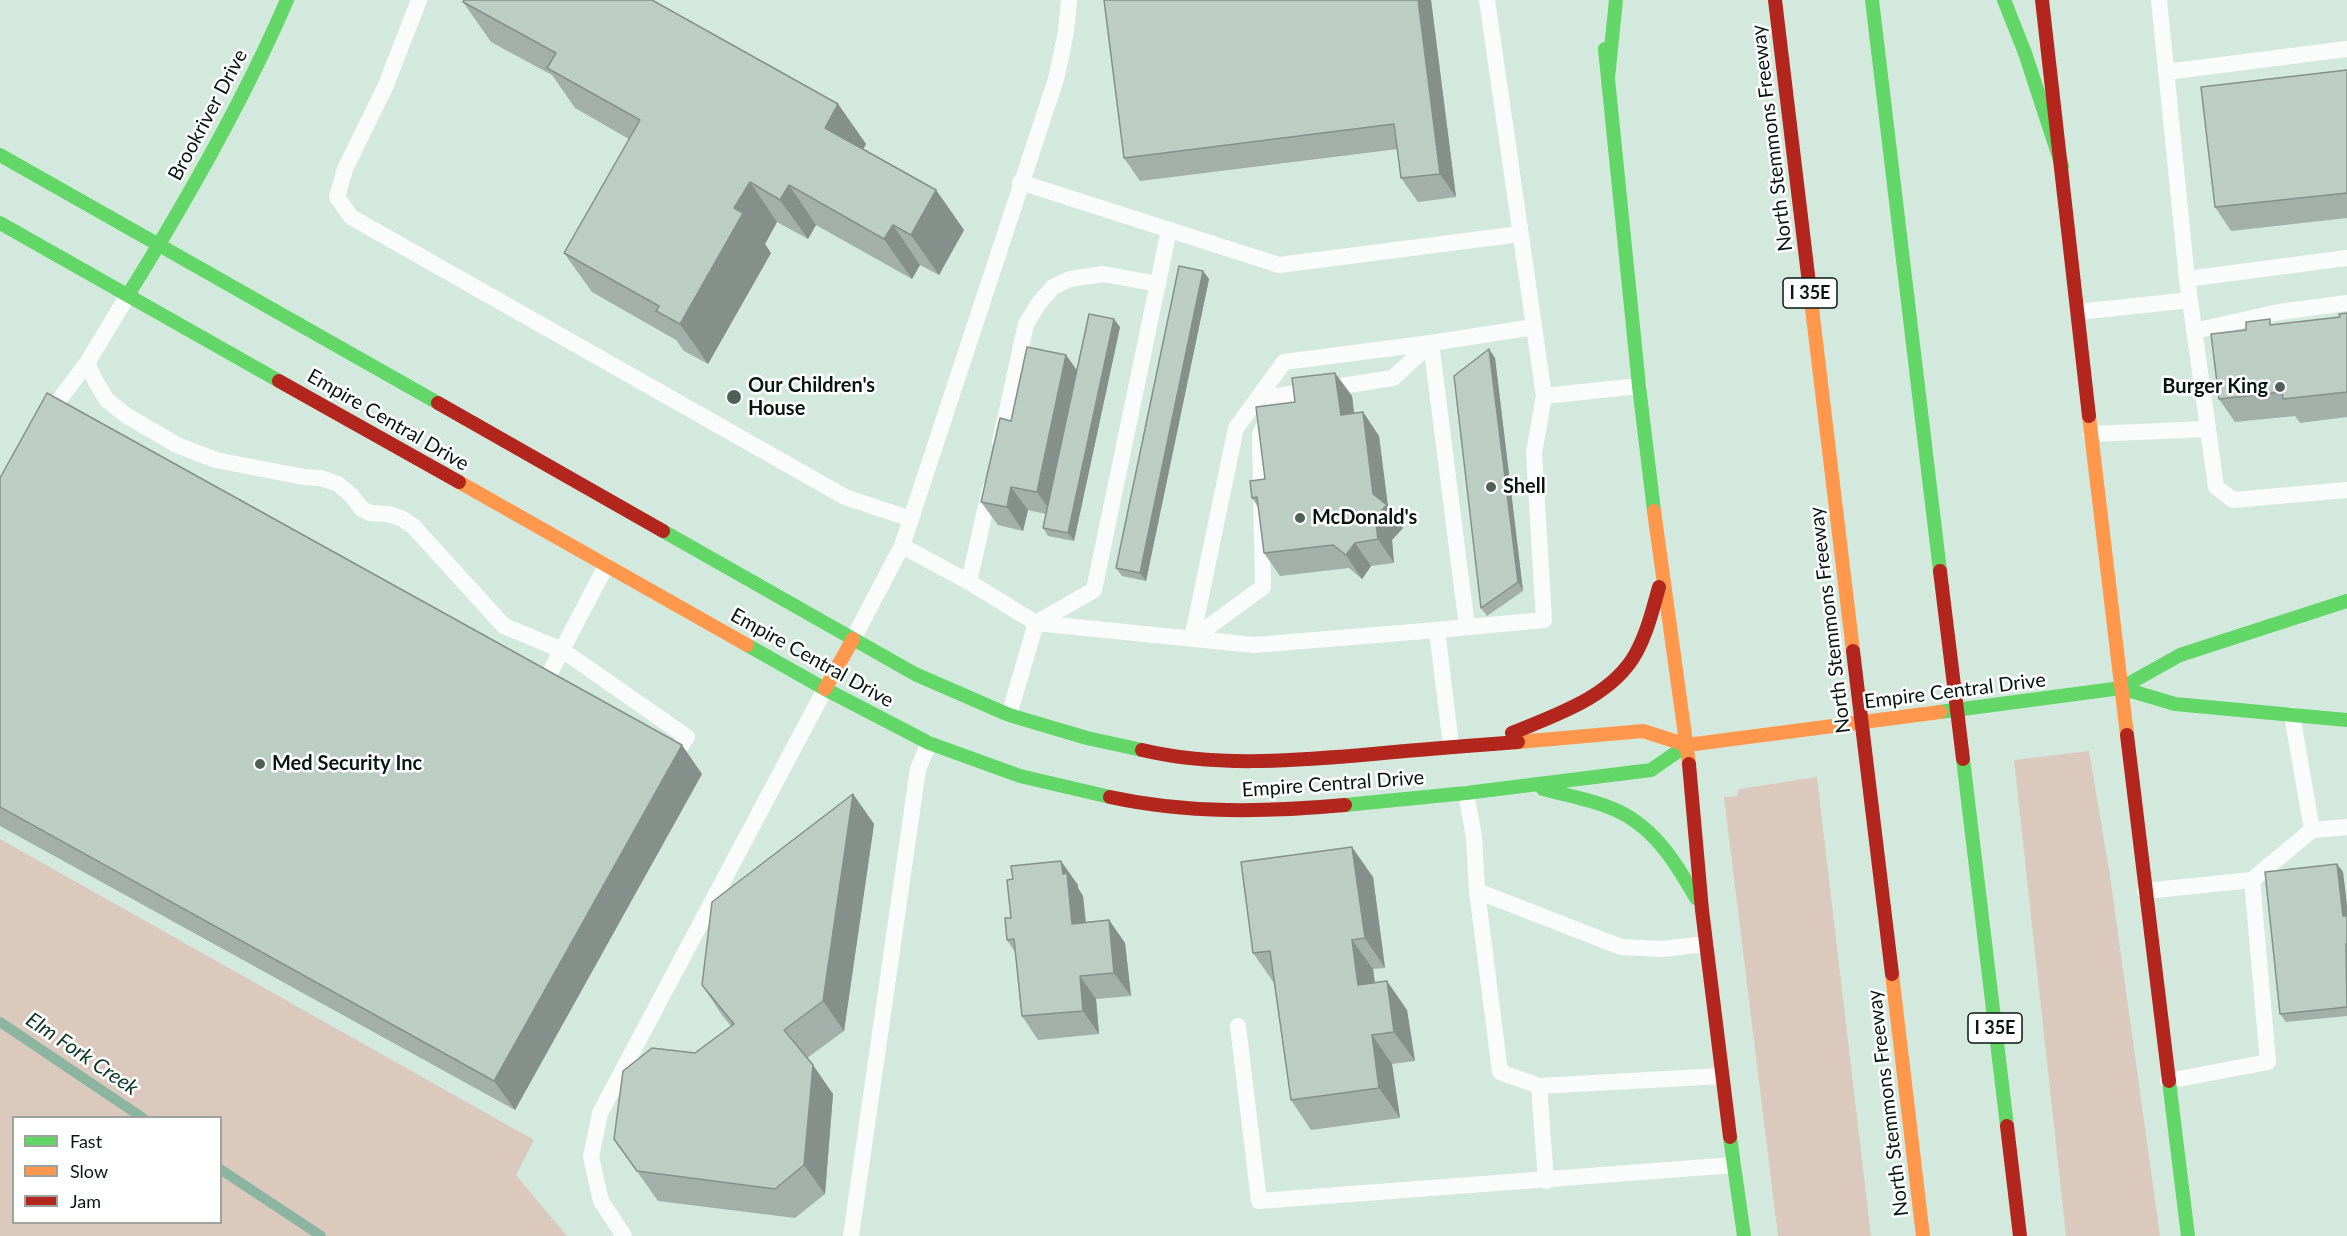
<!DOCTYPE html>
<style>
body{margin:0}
#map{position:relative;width:2347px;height:1236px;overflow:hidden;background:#d4e9de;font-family:Lato,sans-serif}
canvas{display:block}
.legend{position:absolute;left:12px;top:1116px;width:210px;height:108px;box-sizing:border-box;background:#fff;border:2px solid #9da29f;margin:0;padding:8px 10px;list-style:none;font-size:18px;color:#091710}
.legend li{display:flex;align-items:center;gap:12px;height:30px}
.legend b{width:30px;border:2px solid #9da29f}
</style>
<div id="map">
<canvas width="2347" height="1236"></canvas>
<ul class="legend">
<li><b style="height:8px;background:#63d668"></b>Fast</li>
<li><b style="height:8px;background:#ff974d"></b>Slow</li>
<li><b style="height:8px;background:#b3261e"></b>Jam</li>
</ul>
</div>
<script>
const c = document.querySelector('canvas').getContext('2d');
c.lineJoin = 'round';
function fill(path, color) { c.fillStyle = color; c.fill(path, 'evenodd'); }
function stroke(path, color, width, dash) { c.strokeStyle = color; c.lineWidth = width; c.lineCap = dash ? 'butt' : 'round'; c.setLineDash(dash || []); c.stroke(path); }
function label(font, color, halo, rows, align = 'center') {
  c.font = font + ' Lato,sans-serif'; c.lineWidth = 5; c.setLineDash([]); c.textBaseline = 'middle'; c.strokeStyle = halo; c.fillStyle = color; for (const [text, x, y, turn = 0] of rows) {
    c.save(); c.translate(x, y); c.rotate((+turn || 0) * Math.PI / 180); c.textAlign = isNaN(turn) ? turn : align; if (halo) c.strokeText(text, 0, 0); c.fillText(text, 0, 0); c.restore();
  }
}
fill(new Path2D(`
 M2089 751 2110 876 2160 1236H2066L2014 760Z
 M1817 777 1871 1236H1778L1724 797 1737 796 1739 789Z
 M0 839 534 1140 516 1175 567 1236H0ZM14 1118H220V1222H14Z`), '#dbc9bd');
stroke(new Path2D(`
 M0 1022 143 1118
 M220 1169 321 1236`), '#8bb5a0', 10);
stroke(new Path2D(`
 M419 0 386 85 345 169 337 197 351 217 845 497 911 519
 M1487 0 1544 396 1639 386
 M2159 0 2187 279 2208 429
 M2166 72 2347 49
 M1020 182 1279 265 1520 234
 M2187 279 2347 258
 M2078 312 2190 300
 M2194 331 2279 312 2347 303
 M87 363 96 382 107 400 127 416 177 445 216 460 304 477 321 478 338 484 351 495 362 509 370 513 388 514 401 518 413 526 504 626 562 650 687 737 669 763
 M47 416 87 363 128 295
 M2091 434 2208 429 2216 487 2233 500 2347 490
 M1000 442 1026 324 1039 303 1053 287 1070 279 1103 274 1158 284
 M902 546 969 582 1036 623 1254 645 1437 630
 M969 582 990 488
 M853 639 902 546 1056 79 1066 32 1069 0
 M1192 639 1236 428 1284 362 1431 343 1467 627
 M1192 639 1263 587 1260 435 1277 396 1393 378 1431 343 1534 327
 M543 686 606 566
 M1009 715 1036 623 1094 590 1169 230
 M2292 715 2312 830 2347 827
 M1451 746 1437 630 1544 620 1534 453 1544 396
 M1466 793 1474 837 1477 891 1621 947 1662 949 1706 944
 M1477 891 1500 1072 1539 1086 1721 1076
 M2145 891 2252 880 2312 830
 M1238 1026 1259 1201 1734 1165
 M2168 1081 2268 1062 2252 880
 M1539 1086 1546 1181
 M624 1236 601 1201 591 1157 600 1113 825 689
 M851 1236 918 769 929 743`), '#f9fcfa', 16);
stroke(new Path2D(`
 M1872 0 1940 571
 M2004 0 2025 53 2062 166
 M1605 49 1639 386 1654 511
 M1608 78 1616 0
 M0 155 438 403
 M0 223 279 381
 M128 295C187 200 243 102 287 0
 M663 531 915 674 1009 715 1087 738 1142 750
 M747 645 825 689 929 743 1020 776 1110 797
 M2121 688 2175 704 2347 720
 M1940 712 2121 688 2180 655 2347 601
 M1963 759 2007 1126
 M1543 789C1565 795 1589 799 1611 808 1652 824 1675 861 1696 898
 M1345 805 1466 793 1651 770 1687 745
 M2169 1081 2188 1236
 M1730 1137 1744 1236`), '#63d668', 14);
stroke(new Path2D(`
 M1811 300 1853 651
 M2089 416 2127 735
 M459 482 747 645
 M1654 511 1689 764
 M825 689 853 639
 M1518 742 1643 731 1687 745 1940 712
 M1892 974 1923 1236`), '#ff974d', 14);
stroke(new Path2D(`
 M1775 0 1811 300
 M2042 0 2089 416
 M279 381 459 482
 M438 403 663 531
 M1940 571 1963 759
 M1853 651 1892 974
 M1512 733C1555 715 1612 697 1636 653 1647 633 1653 609 1659 587
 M2127 735 2169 1081
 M1142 750C1214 767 1289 761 1362 755 1414 750 1466 746 1518 742
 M1689 764 1702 910 1730 1137
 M1110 797C1187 814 1267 812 1345 805
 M2007 1126 2020 1236`), '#b3261e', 14);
fill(new Path2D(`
 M1104 0H1431L1456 197 1418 202 1401 178 1398 149 1140 181 1124 158Z
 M463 2 838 104 866 144 863 149 936 190 964 230 939 275 920 265 912 279 816 225 808 239 777 222 765 244 771 253 708 364 684 351 676 340 592 292 564 253 629 139 575 108 552 75 491 42Z
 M2347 70V218L2231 231 2215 207Z
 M1203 271 1209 279 1146 581 1122 576 1116 568Z
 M2347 313V417L2300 423 2295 416 2235 422 2219 399 2246 330 2274 325 2340 317Z
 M1120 327 1074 541 1048 536 1043 528 1046 514 1028 510 1023 531 998 525 981 502 1011 421 1066 355 1077 370Z
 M1489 349 1495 358 1523 591 1487 616 1481 608Z
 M1335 373 1352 396 1354 413 1363 412 1379 436 1388 507 1403 528 1392 540 1394 563 1371 566 1362 579 1349 568 1280 576 1264 553 1258 507 1252 498Z
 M0 478 702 774 515 1110 0 826Z
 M853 794 874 824 844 1031 807 1058 833 1094 825 1194 795 1218 658 1201 614 1139 695 1053 731 1026 722 1015 702 985Z
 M2337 864 2343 872 2347 906V1016L2286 1022 2280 1014Z
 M1373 877 1385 968 1373 969 1375 983 1407 1010 1415 1061 1392 1064 1400 1118 1311 1130 1291 1100 1274 983 1253 953Z
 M1013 879 1078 885V888L1083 896 1086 922 1109 920 1125 943 1131 996 1096 999 1099 1034 1038 1040 1022 1016 1015 952 1007 940 1011 918Z`), '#a2b0a9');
fill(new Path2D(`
 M1418 0H1431L1456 197 1440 174Z
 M838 104 866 144 853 168 825 128Z
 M750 182 777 222 765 244 771 253 708 364 680 324 734 208Z
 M789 185 816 225 808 239 780 200Z
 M936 190 964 230 939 275 911 235Z
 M893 225 920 265 912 279 884 239Z
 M1203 271 1209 279 1146 581 1140 573Z
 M1114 319 1120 327 1074 541 1068 533Z
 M1489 349 1495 358 1523 591 1518 582Z
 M1066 355 1082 378 1053 515 1037 492Z
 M1335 373 1352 396 1357 438 1341 415Z
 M1363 412 1379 436 1388 507 1403 528 1392 540 1394 563 1378 539Z
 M1011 487 1028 510 1023 531 1007 507Z
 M1355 543 1371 566 1362 579 1346 555Z
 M682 745 702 774 515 1110 494 1081Z
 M853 794 874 824 844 1031 823 1001Z
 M1352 847 1373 877 1385 968 1365 938Z
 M1061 861 1078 885V888L1083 896 1088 947 1072 924 1063 874Z
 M2337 864 2343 872 2347 906V922L2343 916Z
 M1109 920 1125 943 1131 996 1114 973Z
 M1352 940 1373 969 1379 1014 1358 985Z
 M1080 976 1096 999 1099 1034 1083 1011Z
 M1387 981 1407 1010 1415 1061 1394 1032Z
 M1372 1035 1392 1064 1400 1118 1379 1088Z
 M813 1065 833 1094 825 1194 804 1165Z`), '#849089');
const building = new Path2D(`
 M464 0H652L838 104 825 128 936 190 911 235 893 225 884 239 789 185 780 200 750 182 734 208 743 213 680 324 656 311 659 306 564 253 640 120 547 68 556 53 463 2Z
 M1104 0H1418L1440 174 1401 178 1394 124 1124 158Z
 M2347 70V193L2215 207 2201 87Z
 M1179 266 1203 271 1140 573 1116 568Z
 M2347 313V392L2283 399 2282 392 2219 399 2211 334 2246 330V322L2270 319V325L2340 317 2339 314Z
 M1089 314 1114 319 1068 533 1043 528Z
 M1027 347 1066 355 1037 492 1011 487 1007 507 981 502 1000 418 1011 421Z
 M1489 349 1518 582 1481 608 1454 376Z
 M1335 373 1341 415 1363 412 1373 494 1387 505 1375 517 1378 539 1355 543 1346 555 1333 545 1264 553 1257 497 1252 498 1250 481 1265 479 1256 407 1295 402 1292 378Z
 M47 393 682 745 494 1081 0 807V478Z
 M853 794 823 1001 784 1030 813 1065 804 1165 775 1189 637 1171 614 1139 623 1071 652 1048 695 1053 734 1024 702 985 712 902Z
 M1352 847 1365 938 1352 940 1358 985 1387 981 1394 1032 1372 1035 1379 1088 1291 1100 1270 951 1253 953 1241 862Z
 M1061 861 1063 874 1067 873 1072 924 1109 920 1114 973 1080 976 1083 1011 1022 1016 1014 939 1007 940 1005 918H1011L1007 880 1013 879 1011 866Z
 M2337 864 2343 916H2347V944H2346L2347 1007 2280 1014 2265 872Z`);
fill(building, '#bccdc4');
stroke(building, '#849089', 1.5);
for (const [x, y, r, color] of [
 [2280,387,6,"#506058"],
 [734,397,8,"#506058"],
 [1491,487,6,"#506058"],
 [1300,518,6,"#506058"],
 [260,764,6,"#506058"]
]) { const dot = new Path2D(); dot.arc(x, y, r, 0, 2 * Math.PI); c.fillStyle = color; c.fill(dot); stroke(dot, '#fff', 2); }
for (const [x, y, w] of [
 [1810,293,54],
 [1995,1028,54]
]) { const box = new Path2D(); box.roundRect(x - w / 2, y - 15, w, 30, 4.5); c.fillStyle = '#fff'; c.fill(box); stroke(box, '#091710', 1.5); }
label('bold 18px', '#091710', null, [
 ["I 35E",1810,293],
 ["I 35E",1995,1028]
]);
label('20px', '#091710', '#fff', [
 ["Brookriver Drive",208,115,-62],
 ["North Stemmons Freeway",1772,138,-97],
 ["Empire Central Drive",388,420,30],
 ["North Stemmons Freeway",1830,620,-97],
 ["Empire Central Drive",812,658,29],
 ["Empire Central Drive",1955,691,-7],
 ["Empire Central Drive",1333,784,-4],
 ["North Stemmons Freeway",1888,1103,-97]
]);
label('bold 20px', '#091710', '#fff', [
 ["Our Children's",748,386],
 ["House",748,409],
 ["Burger King",2268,387,"right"],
 ["Shell",1503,487],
 ["McDonald's",1312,518],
 ["Med Security Inc",272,764]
], 'left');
label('italic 21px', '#0e3927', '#fff', [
 ["Elm Fork Creek",82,1054,34]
]);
</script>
